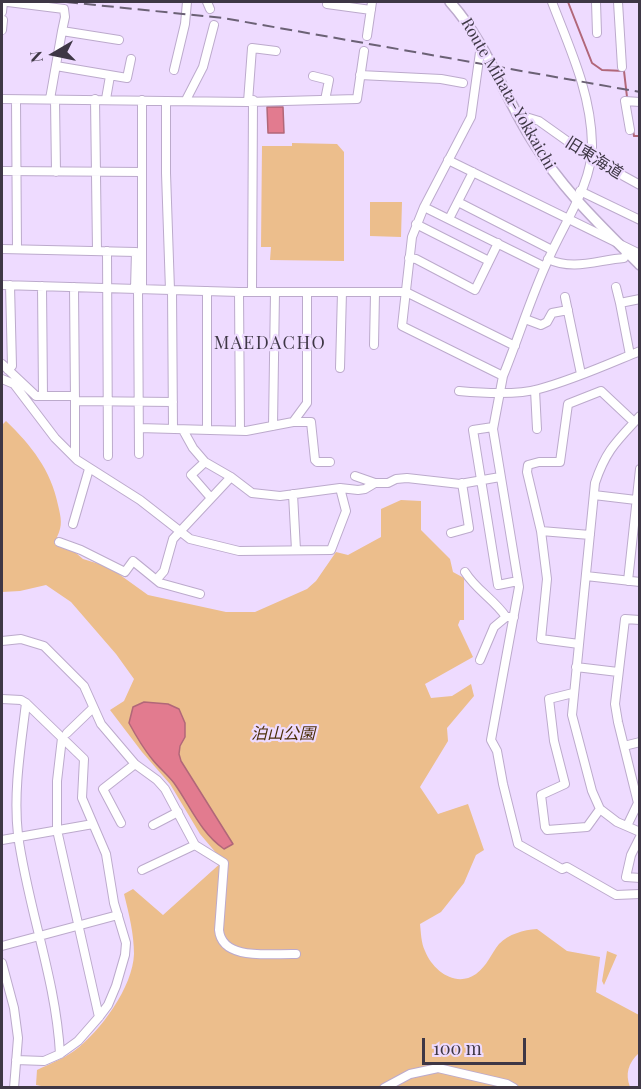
<!DOCTYPE html>
<meta charset="utf-8">
<style>
body{margin:0}
#map{position:relative;width:641px;height:1089px;overflow:hidden;background:#eedbff;font-family:"Playfair Display",serif}
canvas{display:block}
.frame{position:absolute;inset:0;border:3px solid #3e3745;pointer-events:none}
.north{position:absolute;left:24px;top:24px;width:60px;height:60px;-webkit-text-stroke:4px #eedbff;paint-order:stroke;rotate:261deg;font-size:16px;font-weight:700;line-height:24px;text-align:center;color:#3e3745}
.north::after{content:'';display:block;margin:auto;width:21px;height:27px;background:#3e3745;clip-path:polygon(50% 0,100% 100%,50% 72%,0 100%)}
.scale{position:absolute;left:422px;top:1038px;width:104px;height:27px;box-sizing:border-box;border:3px solid #3e3745;border-top:0;padding-left:8px;font-size:18px;line-height:21px;white-space:nowrap;color:#3e3745;-webkit-text-stroke:4px #eedbff;paint-order:stroke}
</style>
<div id="map">
<canvas width="641" height="1089"></canvas>
<div class="frame"></div>
<div class="north">N</div>
<div class="scale">100 m</div>
</div>
<script>
const c = document.querySelector('canvas').getContext('2d');
c.lineJoin = 'round';
function fill(path, color) { c.fillStyle = color; c.fill(path, 'evenodd'); }
function stroke(path, color, width, dash) { c.strokeStyle = color; c.lineWidth = width; c.lineCap = dash ? 'butt' : 'round'; c.setLineDash(dash || []); c.stroke(path); }
function label(font, color, halo, rows, align = 'center') {
  c.font = font + ' "Playfair Display","Noto Sans JP",serif'; c.lineWidth = 4.5; c.setLineDash([]); c.textBaseline = 'middle'; c.strokeStyle = halo; c.fillStyle = color; for (const [text, x, y, turn = 0] of rows) {
    c.save(); c.translate(x, y); c.rotate((+turn || 0) * Math.PI / 180); c.textAlign = isNaN(turn) ? turn : align; if (halo) c.strokeText(text, 0, 0); c.fillText(text, 0, 0); c.restore();
  }
}
fill(new Path2D(`
 M292 143 337 144 344 152V261L270 260 271 247H261L262 146H292Z
 M370 202H402L401 237 370 236Z
 M6 421C31 445 51 470 58 505 61 518 63 525 57 537L83 559 109 567 148 595 226 612H255L307 589 316 581 336 552 348 555 381 537V509L401 500 421 501V530L450 559 453 572 464 578V620H460L458 625 473 657 425 684 431 698 452 696 471 684 474 696 447 728 448 741 420 787 438 814 468 804 484 850 476 855 464 883 441 912 420 924C421 932 421 943 425 951 433 971 456 988 476 974 487 966 491 954 499 944 509 934 523 930 537 929L567 951 600 957 596 992 639 1015V1053C628 1063 625 1074 630 1087L51 1088 36 1085 37 1070C49 1064 63 1059 74 1051 100 1032 133 987 134 954 134 934 129 914 124 894L133 889 163 915 223 861 200 834 170 784 142 752 110 710 124 701 134 679 116 654 71 602 46 585 20 591 2 592V425Z
 M607 951 617 955 604 985 602 981Z`), '#ecbe8c');
const water = new Path2D(`
 M267 107H283L284 133H268Z
 M144 702 168 704 179 709 185 723V737L180 746 179 754 181 761 233 844 224 849C200 832 191 807 174 783 167 774 159 768 152 759 143 748 136 736 129 723L133 707Z`);
fill(water, '#e27b8f');
stroke(water, '#b16779', 1.5);
stroke(new Path2D(`
 M568 2 592 63 602 70 624 71 627 97
 M633 130 634 136H640`), '#b16779', 2);
const minor = new Path2D(`
 M8 2 64 9 65 17 62 31
 M207 2 210 9
 M552 2C570 49 591 93 592 144 593 183 564 223 549 258 531 296 519 337 503 376L493 429 519 587 491 740 497 751 503 784 518 844 562 869 567 867 616 895 640 894
 M596 2 597 33
 M618 2 622 67
 M327 4 371 10
 M2 12 3 2
 M2 30 3 20
 M367 36 372 2
 M481 45 471 117 424 207 412 237 402 326 503 376
 M56 66 127 78 131 59
 M174 70 185 24 187 2
 M360 75 441 79 463 83
 M313 76 329 80 325 100
 M2 99 248 102 357 99 364 51
 M50 99 62 31 119 40
 M95 99 97 251
 M106 99 110 76
 M16 100 17 249
 M55 100 56 172
 M186 100 203 67 214 25
 M166 101V173L170 290
 M248 102 252 48 276 51
 M516 114 539 121 591 158 640 185
 M630 130 625 101 640 102
 M448 160 640 254
 M2 171 142 172V100
 M580 191 640 220
 M458 202 552 250
 M424 207 545 267
 M449 219 473 172
 M416 224 489 261
 M2 249 136 252 135 289
 M107 251 108 456
 M409 258 416 259 475 290 498 243
 M548 259C573 271 598 260 624 258L627 252
 M2 285 239 292H406L515 346
 M42 286 43 396
 M74 287 75 401 173 402
 M616 287 620 303
 M138 289 139 454
 M142 289V172
 M172 290 173 429
 M207 291V430
 M239 292 240 431
 M252 292 253 100
 M565 297 581 374
 M525 319 541 325 547 322 552 313 568 310
 M374 345 375 293
 M630 355 620 303 640 299
 M2 364 36 396H75
 M340 368 342 292
 M8 370 12 366 10 285
 M2 379 14 384 55 438 77 460 140 500 190 539 239 551 331 550 346 511 340 488
 M535 390 537 429
 M459 391C481 393 518 395 539 389 573 380 606 365 640 351
 M640 416C617 441 606 450 595 483L572 715 592 791 600 809 617 822 640 832
 M293 422H311L315 460 317 462H330
 M273 426 275 292
 M493 427 473 430 498 585 518 581
 M139 428 246 431 293 422 307 403V292
 M183 430 193 448 205 462 231 477 252 493 280 496 340 488 358 490 365 489 375 483H388L396 479 407 478 460 484 500 477
 M75 456V401
 M205 462 191 475 211 498
 M355 476 375 483
 M293 494 296 550
 M594 495 636 500
 M73 524 89 469
 M541 531 590 535
 M451 533 469 528 462 483
 M59 542 81 550 125 572 133 561 160 583 200 594
 M465 572C476 590 495 600 506 617H514
 M586 576 640 582
 M157 579 164 571 173 539 231 477
 M628 581 640 469
 M2 641 21 639 44 646 84 686 101 724 135 764 157 780 165 789 195 845 224 863 219 930C222 962 273 953 296 954
 M579 644 541 639 547 579 541 531 527 472 528 465 539 462H560L568 404 601 391 634 422
 M480 660 494 627 506 617
 M576 667 618 672
 M573 693 549 699 554 741 565 784 541 795 545 827 547 830 587 827 600 809
 M2 699 21 700 26 703 84 759 82 798 106 854 114 903 126 943 125 955 116 986 108 1005 99 1017 78 1041 60 1054 44 1061 16 1060
 M26 703C21 746 13 791 18 835 28 909 56 979 60 1054
 M67 733 93 708
 M62 738 57 781V830L99 1017
 M624 746 640 742
 M121 823 103 789 135 764
 M153 825 178 812
 M627 826 638 803 618 722 615 704 625 619 640 620
 M640 837 631 855 626 877 640 878
 M2 840 93 824
 M142 870 195 845
 M2 946 118 915
 M2 963 14 1008 18 1038 14 1088
 M384 1088 410 1074 438 1068 507 1084 514 1088`);
const major = new Path2D(`
 M450 2C486 42 503 94 532 140 561 188 600 225 640 265`);
stroke(minor, '#bcaacc', 10);
stroke(major, '#bcaacc', 12);
stroke(minor, '#fff', 8);
stroke(major, '#fff', 9);
stroke(new Path2D(`
 M66 2 223 18 640 92`), '#6b6175', 2, [12, 6]);
label('16px', '#3e3745', '#eedbff', [
 ["Route Mihata-Yokkaichi",508,94,60],
 ["旧東海道",594,158,32]
]);
label('italic 16px', '#4b2f0b', '#eedbff', [
 ["泊山公園",283,734]
]);
c.letterSpacing = '1.5px';
label('18px', '#3e3745', '#eedbff', [
 ["MAEDACHO",270,343]
]);
c.letterSpacing = '0px';
</script>
